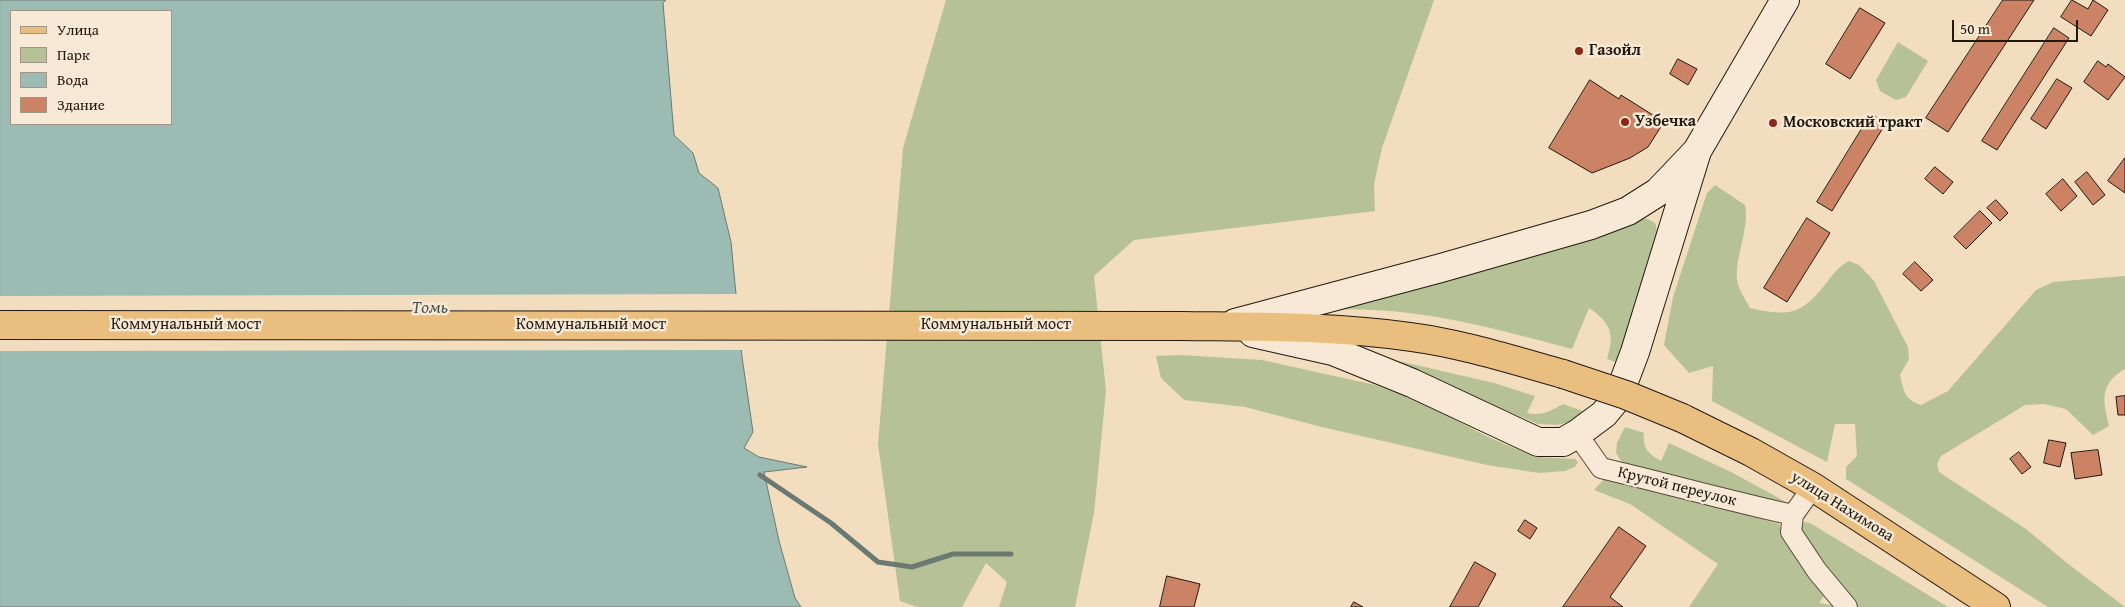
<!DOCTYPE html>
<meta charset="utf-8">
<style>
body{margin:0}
#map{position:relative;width:2125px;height:607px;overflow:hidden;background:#f2ddbe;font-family:"Gentium Book Plus",serif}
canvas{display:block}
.legend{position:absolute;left:10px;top:10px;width:162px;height:115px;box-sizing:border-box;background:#f7e9d5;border:1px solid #a19686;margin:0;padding:6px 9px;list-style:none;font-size:15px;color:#211910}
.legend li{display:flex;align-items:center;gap:10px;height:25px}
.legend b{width:25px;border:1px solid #a19686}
.scale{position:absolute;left:1952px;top:20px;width:126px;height:22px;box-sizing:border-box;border:2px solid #211910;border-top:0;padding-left:6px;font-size:15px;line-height:18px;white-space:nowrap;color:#211910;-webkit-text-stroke:4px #f7e9d5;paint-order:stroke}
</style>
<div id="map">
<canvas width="2125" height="607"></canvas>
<ul class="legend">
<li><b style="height:6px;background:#e9be7f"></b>Улица</li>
<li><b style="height:14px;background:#b6c295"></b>Парк</li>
<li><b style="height:14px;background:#9bbbb3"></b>Вода</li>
<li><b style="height:14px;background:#cc8264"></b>Здание</li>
</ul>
<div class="scale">50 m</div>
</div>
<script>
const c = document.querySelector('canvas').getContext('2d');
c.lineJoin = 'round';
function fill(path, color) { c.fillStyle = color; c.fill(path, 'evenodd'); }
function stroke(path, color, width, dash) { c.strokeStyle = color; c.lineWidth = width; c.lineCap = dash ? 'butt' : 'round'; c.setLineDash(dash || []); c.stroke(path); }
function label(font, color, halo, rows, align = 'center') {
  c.font = font + ' "Gentium Book Plus",serif'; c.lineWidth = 5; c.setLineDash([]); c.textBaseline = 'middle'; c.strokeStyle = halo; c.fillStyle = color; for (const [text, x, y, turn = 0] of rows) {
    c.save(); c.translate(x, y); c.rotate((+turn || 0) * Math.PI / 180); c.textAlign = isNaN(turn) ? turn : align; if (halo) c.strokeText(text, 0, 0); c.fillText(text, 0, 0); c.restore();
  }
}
fill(new Path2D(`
 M946 0H1434L1382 148 1374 184 1375 211 1134 240 1094 276 1106 391 1094 513 1075 607H999L1007 582 986 563 962 607H917L900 601 878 444 903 148Z
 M1898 42 1928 61 1906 97 1896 100 1880 91 1876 80Z
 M1715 185 1745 205C1750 226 1735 256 1737 280 1738 289 1746 300 1750 308 1789 317 1802 315 1827 282 1834 273 1839 266 1849 261L1859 265 1874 281 1908 347 1909 359 1900 375C1904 392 1904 399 1921 405L1948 391 2036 290 2053 282 2125 276V369C2099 384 2103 400 2109 426L2093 435 2066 409 2044 404 2025 405 1941 456 1937 464 1939 472 2026 529 2067 563 2125 607H2048L1846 479V467L1857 456 1855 424H1835L1827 462 1712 401 1713 366 1689 373 1664 345 1673 297 1707 193Z
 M1636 218 1648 219 1655 223 1657 230 1618 363 1607 359C1615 334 1611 323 1589 308L1572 349C1489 327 1412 305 1325 310Z
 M1181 355 1262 360 1375 385 1426 404 1486 436 1535 457 1575 459 1578 462 1575 467 1565 471 1539 473 1487 465 1322 427 1245 407 1184 400 1161 378 1156 356Z
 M1390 359 1494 383 1535 396 1527 413C1542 416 1551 411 1563 404L1585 412 1574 421 1557 425 1538 424 1448 386Z
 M1625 427 1644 433C1642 447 1648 454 1661 461L1669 443 1731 472 1786 502 1734 492 1630 465 1621 461 1616 453 1617 443Z
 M1607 476 1691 498 1779 524 1788 543 1803 522 1810 523 1948 607H1857L1834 581 1819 603 1842 607H1689L1718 564 1630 504 1594 490Z`), '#b6c295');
const water = new Path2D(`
 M0 0H666L663 3 674 135 693 153 699 173 718 188 731 242 742 357 753 432 744 448 759 457 807 467 764 472 779 541 795 598 801 607H0ZM11 11H171V124H11Z`);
fill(water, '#9bbbb3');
stroke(water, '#6a7a72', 1);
fill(new Path2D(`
 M738 294 743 350 0 351V296Z`), '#f2ddbe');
stroke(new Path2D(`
 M760 475 831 523 878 562 912 567 953 554H1011`), '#6a7a72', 5);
const building = new Path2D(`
 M2003 0H2034L1948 132 1926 118Z
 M2072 0 2088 9 2093 0 2108 10 2091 36 2061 17Z
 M1860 8 1885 23 1850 79 1826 64Z
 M2054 28 2069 38 1997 150 1982 141Z
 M1678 59 1697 69 1688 85 1670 74Z
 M2098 61 2106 67 2108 64 2125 77 2108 100 2084 82Z
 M2057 79 2072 88 2046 129 2031 119Z
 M1590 80 1619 99 1621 95 1664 122 1648 147 1630 158 1592 173 1549 148Z
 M1871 114 1886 123 1832 211 1817 202Z
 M2125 158V193L2108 181Z
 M1935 167 1953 182 1943 194 1925 179Z
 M2087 172 2105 195 2093 205 2075 182Z
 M2063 179 2077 196 2061 211 2046 194Z
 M1996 200 2008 213 2000 221 1987 208Z
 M1980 211 1992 223 1966 249 1954 237Z
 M1807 218 1830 233 1787 302 1764 288Z
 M1915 262 1933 280 1921 291 1903 274Z
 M2125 396V415H2118L2116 397Z
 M2049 440 2066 443 2060 467 2044 463Z
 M2098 450 2102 475 2075 479 2071 453Z
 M2019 452 2031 467 2022 474 2010 459Z
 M1525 520 1537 528 1530 539 1518 531Z
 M1619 527 1646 546 1610 597 1623 607H1563Z
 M1475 562 1496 574 1478 607H1450Z
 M1167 576 1200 584 1194 607H1160Z
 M1354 602 1363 607H1351Z`);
fill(building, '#cc8264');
stroke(building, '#211910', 1);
const minor = new Path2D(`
 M1577 434 1601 468C1665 483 1729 501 1793 515L1813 487
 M1793 515 1791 532 1817 571 1847 607`);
const secondary = new Path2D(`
 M1235 323 1441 268 1591 225 1628 211 1658 192 1697 151 1785 0
 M1253 333 1333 351 1412 383 1538 442H1563L1577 434 1604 414 1618 397 1635 352 1697 151`);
const primary = new Path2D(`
 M0 325 1182 326C1258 327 1335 326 1411 337 1463 344 1513 360 1563 374
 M1682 418 1751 452 1813 487 1996 607`);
stroke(minor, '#554a3c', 22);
stroke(secondary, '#211910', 30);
stroke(primary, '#211910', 30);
stroke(minor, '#f7e9d5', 20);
stroke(secondary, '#f7e9d5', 28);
stroke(primary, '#e9be7f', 28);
const primaryBridge = new Path2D(`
 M1563 374 1626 395 1682 418`);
stroke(primaryBridge, '#211910', 30, []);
stroke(primaryBridge, '#e9be7f', 28);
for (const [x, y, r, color] of [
 [1579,51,5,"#8f2418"],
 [1625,122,5,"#8f2418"],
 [1773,123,5,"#8f2418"]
]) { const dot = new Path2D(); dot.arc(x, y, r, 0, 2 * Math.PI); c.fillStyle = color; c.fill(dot); stroke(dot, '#f7e9d5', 2); }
label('bold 16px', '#211910', '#f7e9d5', [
 ["Газойл",1589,51],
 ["Узбечка",1635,122],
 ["Московский тракт",1783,123]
], 'left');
label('16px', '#211910', '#f7e9d5', [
 ["Коммунальный мост",186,325],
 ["Коммунальный мост",591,325],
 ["Коммунальный мост",996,325],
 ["Крутой переулок",1677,487,14],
 ["улица Нахимова",1842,507,32]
]);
label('italic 18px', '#4c5249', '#f7e9d5', [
 ["Томь",430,308]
]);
</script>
